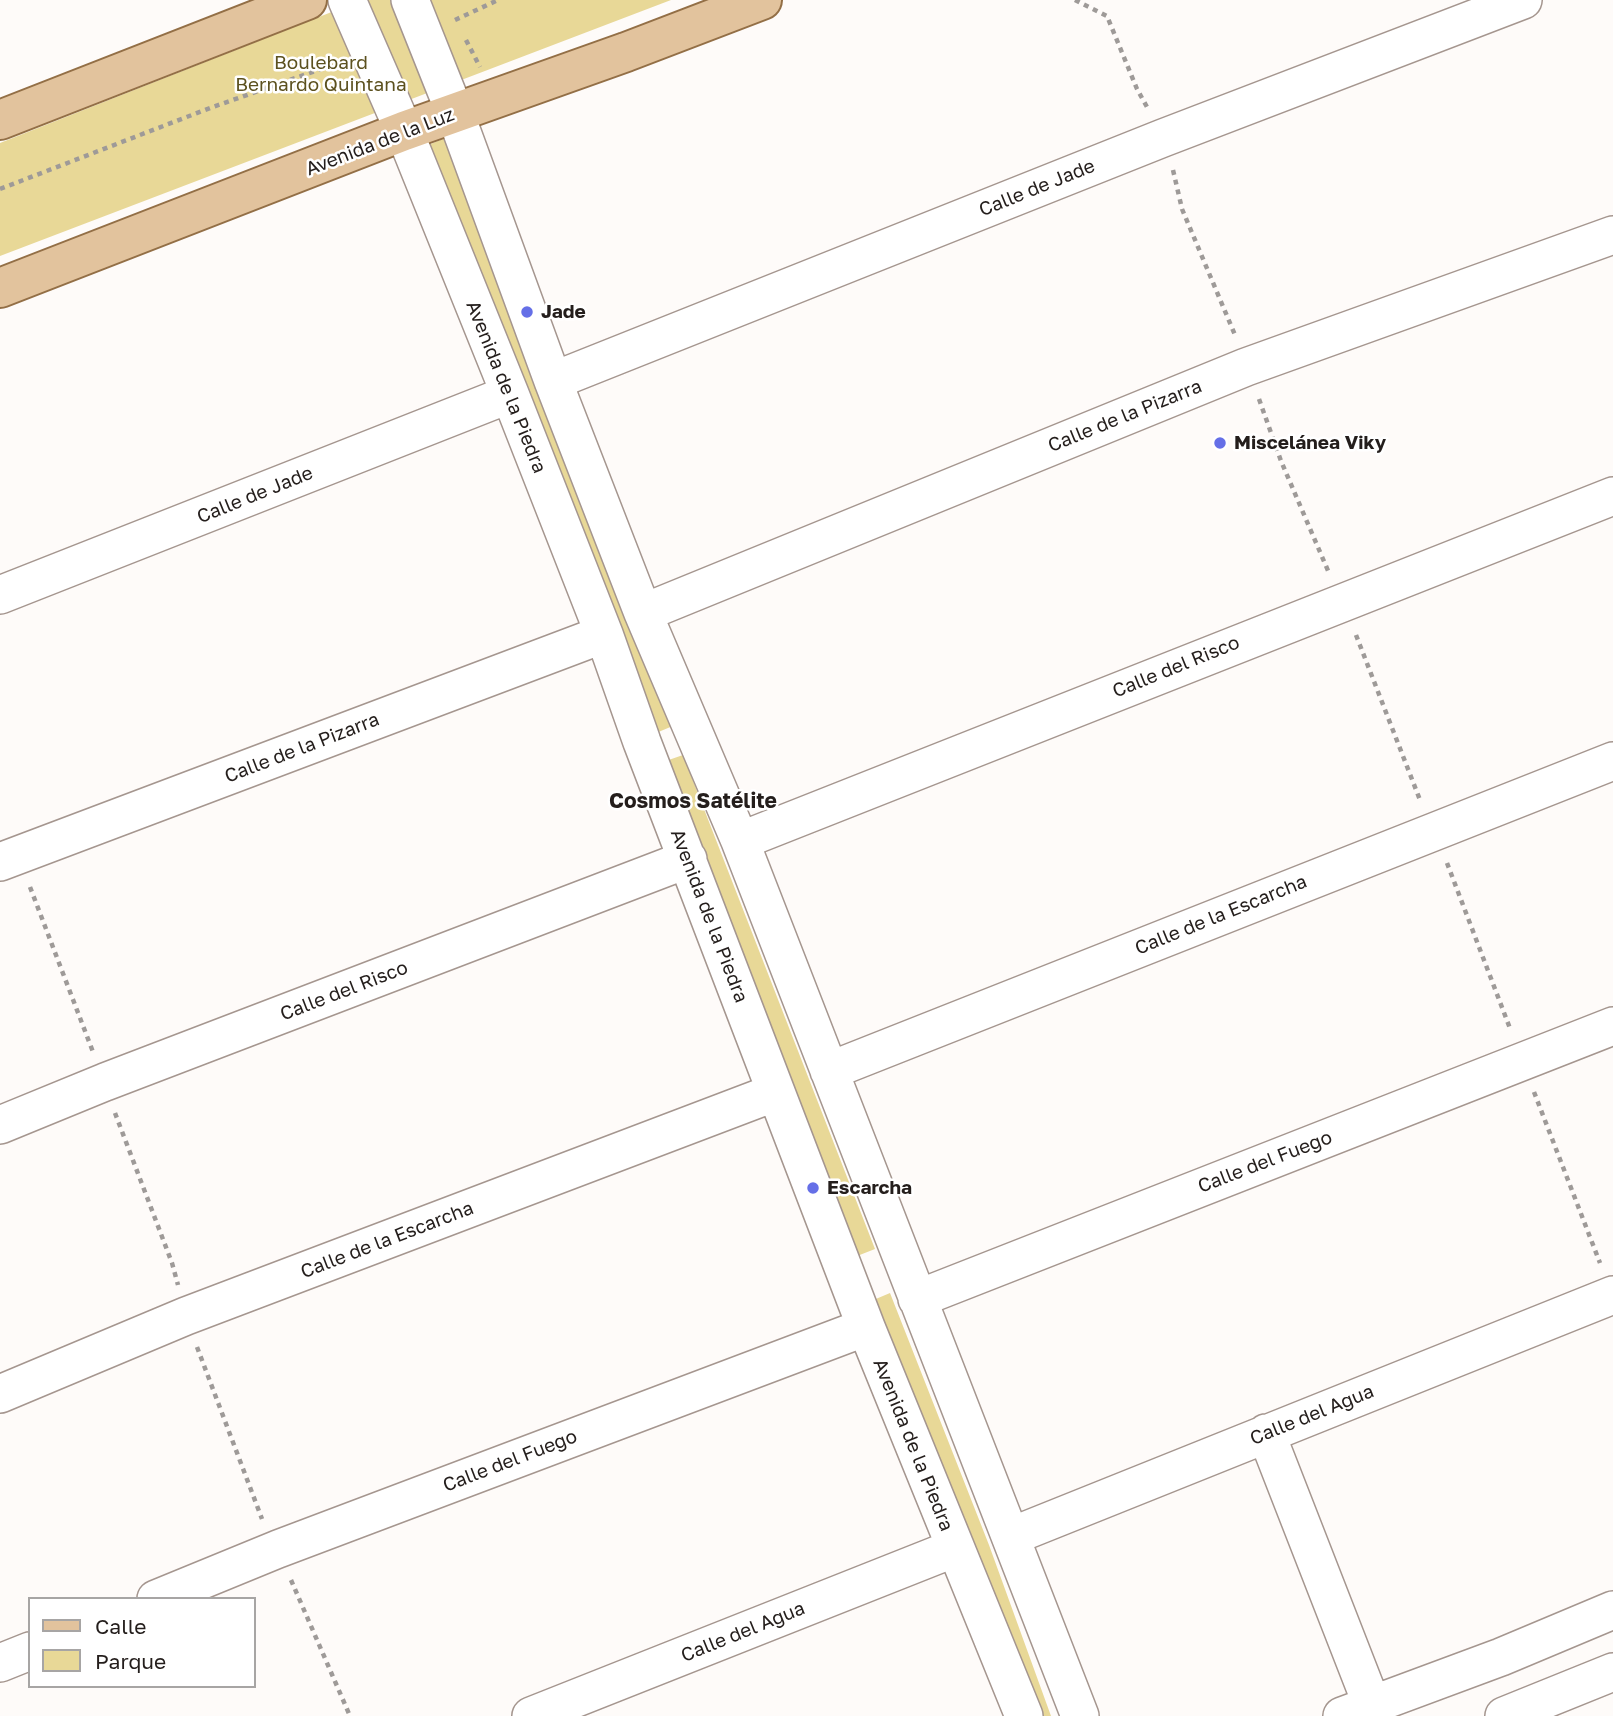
<!DOCTYPE html>
<meta charset="utf-8">
<style>
body{margin:0}
#map{position:relative;width:1613px;height:1716px;overflow:hidden;background:#fefbf9;font-family:"Golos Text",sans-serif}
canvas{display:block}
.legend{position:absolute;left:28px;top:1597px;width:228px;height:91px;box-sizing:border-box;background:#fff;border:2px solid #a7a5a4;margin:0;padding:9px 12px;list-style:none;font-size:21px;color:#241e1c}
.legend li{display:flex;align-items:center;gap:14px;height:35px}
.legend b{width:35px;border:2px solid #a7a5a4}
</style>
<div id="map">
<canvas width="1613" height="1716"></canvas>
<ul class="legend">
<li><b style="height:9px;background:#e2c39d"></b>Calle</li>
<li><b style="height:19px;background:#e8d897"></b>Parque</li>
</ul>
</div>
<script>
const c = document.querySelector('canvas').getContext('2d');
c.lineJoin = 'round';
function fill(path, color) { c.fillStyle = color; c.fill(path, 'evenodd'); }
function stroke(path, color, width, dash) { c.strokeStyle = color; c.lineWidth = width; c.lineCap = dash ? 'butt' : 'round'; c.setLineDash(dash || []); c.stroke(path); }
function label(font, color, halo, rows, align = 'center') {
  c.font = font + ' "Golos Text",sans-serif'; c.lineWidth = 5; c.setLineDash([]); c.textBaseline = 'middle'; c.strokeStyle = halo; c.fillStyle = color; for (const [text, x, y, turn = 0] of rows) {
    c.save(); c.translate(x, y); c.rotate((+turn || 0) * Math.PI / 180); c.textAlign = isNaN(turn) ? turn : align; if (halo) c.strokeText(text, 0, 0); c.fillText(text, 0, 0); c.restore();
  }
}
fill(new Path2D(`
 M362 0H671L0 256V143Z
 M455 134 680 723 644 738 416 150Z
 M683 755 875 1249 852 1258 660 763Z
 M890 1293 989 1545 1051 1716H1032L864 1304Z`), '#e8d897');
const minor = new Path2D(`
 M347 0 404 131 510 394 604 634 642 742 866 1327 1024 1716
 M410 0 455 113 553 381 643 613 740 841 1080 1716
 M553 381 1163 138 1523 0
 M0 595 510 394
 M643 613 1246 367 1613 235
 M740 841 1613 496
 M0 862 604 634
 M829 1071 1613 761
 M0 1125 105 1082 688 859
 M917 1299 1613 1026
 M0 1394 186 1316 776 1092
 M1266 1433 1372 1705
 M1012 1536 1613 1295
 M156 1599 278 1549 866 1327
 M0 1663 30 1651
 M531 1716 955 1548
 M1342 1716 1501 1657 1613 1610
 M1504 1716 1613 1672`);
const major = new Path2D(`
 M0 120 307 0
 M0 288 404 131 626 52 762 0`);
stroke(minor, '#a5968f', 40);
stroke(major, '#936f46', 42);
stroke(new Path2D(`
 M1075 0 1107 16 1137 89 1147 107
 M455 20 498 0
 M466 40 480 67
 M1173 170 1182 209 1235 335
 M0 189 210 108 338 63
 M1259 399 1281 461 1329 573
 M1356 635 1420 800
 M1447 863 1511 1031
 M30 887 93 1052
 M1534 1092 1600 1263
 M115 1113 172 1263 178 1285
 M197 1347 262 1519
 M291 1580 350 1716`), '#9e9a98', 4.5, [5, 5]);
stroke(minor, '#fff', 37);
stroke(major, '#e2c39d', 38);
for (const [x, y, r, color] of [
 [527,312,7,"#656fe7"],
 [1220,443,7,"#656fe7"],
 [813,1188,7,"#656fe7"]
]) { const dot = new Path2D(); dot.arc(x, y, r, 0, 2 * Math.PI); c.fillStyle = color; c.fill(dot); stroke(dot, '#fff', 2.5); }
label('19px', '#5c511f', '#fff', [
 ["Boulebard",321,63],
 ["Bernardo Quintana",321,85]
]);
label('19px', '#241e1c', '#fff', [
 ["Avenida de la Luz",380,142,-21],
 ["Calle de Jade",1037,188,-22],
 ["Avenida de la Piedra",506,387,68],
 ["Calle de la Pizarra",1125,416,-22],
 ["Calle de Jade",255,495,-22],
 ["Calle del Risco",1176,667,-22],
 ["Calle de la Pizarra",302,748,-21],
 ["Calle de la Escarcha",1221,915,-22],
 ["Avenida de la Piedra",709,916,69],
 ["Calle del Risco",344,991,-21],
 ["Calle del Fuego",1265,1162,-21],
 ["Calle de la Escarcha",387,1240,-21],
 ["Calle del Agua",1312,1415,-22],
 ["Avenida de la Piedra",913,1445,68],
 ["Calle del Fuego",510,1461,-21],
 ["Calle del Agua",743,1632,-22]
]);
label('bold 19px', '#241e1c', '#fff', [
 ["Jade",541,312],
 ["Miscelánea Viky",1234,443],
 ["Escarcha",827,1188]
], 'left');
label('bold 21px', '#241e1c', '#fff', [
 ["Cosmos Satélite",693,801]
]);
</script>
